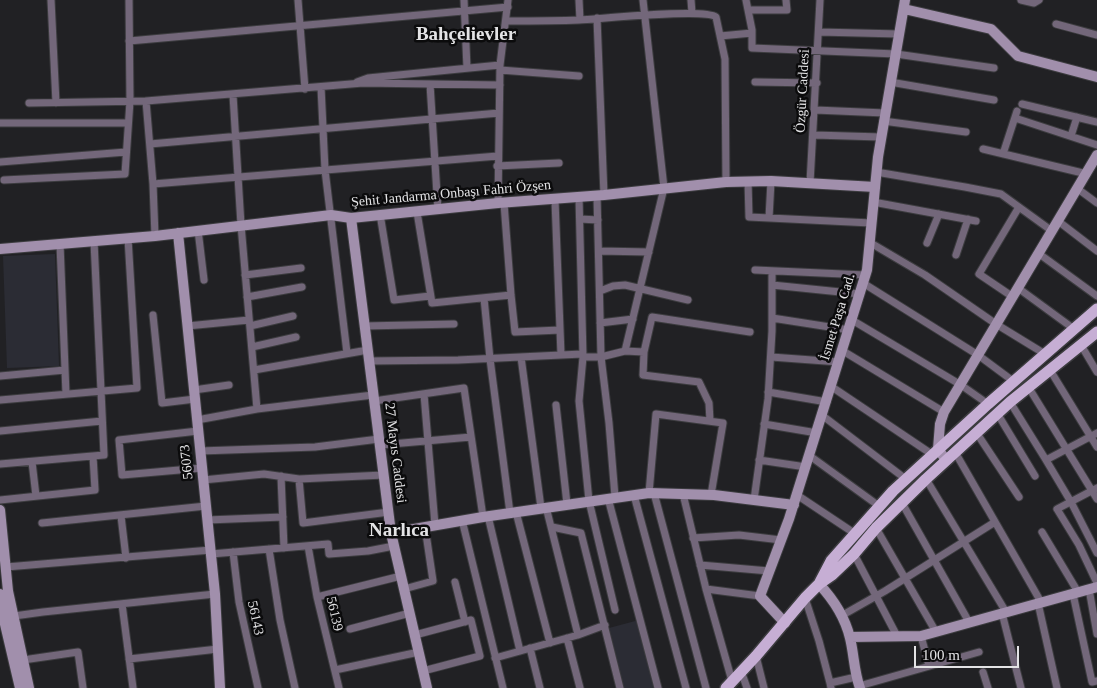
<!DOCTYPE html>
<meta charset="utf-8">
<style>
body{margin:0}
#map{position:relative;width:1097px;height:688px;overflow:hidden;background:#212124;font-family:Georgia,serif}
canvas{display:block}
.scale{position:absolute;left:914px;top:646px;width:105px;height:22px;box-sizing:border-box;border:2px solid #e3e3e5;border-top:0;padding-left:6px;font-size:15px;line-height:18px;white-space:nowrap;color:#e3e3e5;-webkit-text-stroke:4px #0b0b0c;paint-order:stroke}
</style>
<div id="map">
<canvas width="1097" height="688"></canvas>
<div class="scale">100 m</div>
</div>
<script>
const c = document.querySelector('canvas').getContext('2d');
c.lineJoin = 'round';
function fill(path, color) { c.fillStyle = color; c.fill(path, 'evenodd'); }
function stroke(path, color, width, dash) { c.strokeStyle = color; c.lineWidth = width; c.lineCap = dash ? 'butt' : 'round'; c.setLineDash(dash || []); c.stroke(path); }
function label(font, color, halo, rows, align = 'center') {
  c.font = font + ' Georgia,serif'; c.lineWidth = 5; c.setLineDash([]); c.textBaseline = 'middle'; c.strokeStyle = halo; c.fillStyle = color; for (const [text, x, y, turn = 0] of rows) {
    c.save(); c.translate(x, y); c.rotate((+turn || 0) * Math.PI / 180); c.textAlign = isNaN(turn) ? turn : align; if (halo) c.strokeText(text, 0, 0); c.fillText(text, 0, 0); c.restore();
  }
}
fill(new Path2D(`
 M55 254 59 366 7 368 3 256Z
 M639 620 659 688H624L609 628Z`), '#2b2c34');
const street = new Path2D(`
 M51 0 56 103
 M298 0 305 89
 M464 0 467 68
 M579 0 580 20
 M691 0 692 13
 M746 0 752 30V48L896 54 994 68
 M1021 0 1034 3 1039 0
 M748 10H787L786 0
 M597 18 604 195
 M506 21C530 21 555 21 579 20 601 19 704 8 716 17L725 59 726 182
 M1056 24 1097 35
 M819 32 899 34
 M720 36 752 33
 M129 41 508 7
 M500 70 579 76
 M357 82 368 78 500 65
 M755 82 817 83
 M890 82 994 100
 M430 84 438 210
 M321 87 325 170 347 353
 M233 95 241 225 257 409
 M146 101 153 184 155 236
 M29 103 146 101 363 83 500 85
 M1022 104 1097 122
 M815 110 885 113
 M1015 118 1097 145
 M883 121 966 132
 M0 123H128
 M814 135 881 137
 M1071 136 1077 117
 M150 144 499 113
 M983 149 1087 174
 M1003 154 1017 111
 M0 162 126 152
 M497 166 559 163
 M876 172 965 187 1001 194 1052 231
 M4 180 125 174 130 101 129 0
 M748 181 749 217 871 223
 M810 183 820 0
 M153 184 498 156
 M1078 189 1097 203
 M597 196 601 357 609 423 615 497
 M579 197 583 357 579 401 589 501 615 610
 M555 200 561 355
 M873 202 976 221
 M498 203 500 65 508 0
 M504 203 511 295 515 332 560 330
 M417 212 432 303 511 295
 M380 214 394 300 430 296
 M769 218 771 181
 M580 219 598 220
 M1058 221 1097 251
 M198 230 204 280
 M869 242 925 275 996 324 1045 354
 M927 243 939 214
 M60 244 66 394
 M599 251 649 252
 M1038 253 1097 296
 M956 255 968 219
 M755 270 865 275
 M245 275 301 268
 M863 283 978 355 1013 381
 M772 285 860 294
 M1018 288 1074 329
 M600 291 613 286 625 285 688 300
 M247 297 302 287
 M1013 297 979 274 1019 207
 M484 298 490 359 510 513
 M153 315 162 403 195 399
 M772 318 849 330
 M852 320 961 385 988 404
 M600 323 633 319
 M187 326 249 320
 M250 326 293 316
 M365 326 454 324
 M1081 345 1097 372
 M252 347 296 337
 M625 351 664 188 643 0
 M843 351 944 412
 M644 352 643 375 699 382 709 403 710 421
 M521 357 541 508
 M583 357H601L625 351 644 352 652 317 750 332
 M771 357 839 362
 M369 361 458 360 582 354
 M254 370 368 350
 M1050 370 1097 447
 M0 376 65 370
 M832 387 933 455
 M1029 388 1097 499
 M194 390 229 385
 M768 392 827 402
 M424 394 435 525
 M0 400 137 388 128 238
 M374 401 464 388 483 517
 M1010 402 1046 460 1097 433
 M556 405 567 504
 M997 413 1035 476
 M823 416 907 480
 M197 420 257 409 373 395
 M764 424 817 433
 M0 431 102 421
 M198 431 119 440 122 475 202 468
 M976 432 1019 497
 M380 445 471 437
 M200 451 315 447 379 439
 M955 452 1041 602
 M810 456 879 506
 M759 460 806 467
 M1046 460 1071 502 1097 553
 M32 462 36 496
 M0 464 104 455 94 241
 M281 476 284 548
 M299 479 303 523 389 512
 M926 479 1006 612
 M203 480 264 474 299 479 384 475
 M1097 488 1057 509 1079 545 1097 583
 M649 493 656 414 723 423 711 495
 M654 493 706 688
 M683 494 706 589 732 681
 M634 495 686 688
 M797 495 854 533
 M608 498 658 688
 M0 500 95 490 93 456
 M754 500 768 399 772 331V271
 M902 503 969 622
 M546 507 578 635
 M516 512 550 643
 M121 516 126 558
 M488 516 520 651
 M207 520 283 517
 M462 520 503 688
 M42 523 206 506
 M552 527 581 533 620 688
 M876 528 936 632
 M1042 532 1078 592
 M693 538 739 535 781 540
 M308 546 317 597 339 688
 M269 549 280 620 295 688
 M233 552 239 602 258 688
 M211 554 328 544 329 554 368 551 394 546
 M854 554 897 636
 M700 565 769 571
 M6 567 211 550
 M455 582 465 622
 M404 589 433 581 425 527
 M706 589 760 596
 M1089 589 1097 634
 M1073 594 1092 682 1097 681
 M317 597 401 576
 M805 598 819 641 830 683
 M1038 603 1057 688
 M122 604 133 688
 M1002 613 1021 688
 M14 616 43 612 215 594
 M841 616 885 591 995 522
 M350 629 410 613
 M415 635 471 620 480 656 423 671
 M921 636 929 666
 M567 638 580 688
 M530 648 540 688
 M756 656 764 688
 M495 658 578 635 605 625
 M129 659 218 649
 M23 660 78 652 83 688
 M335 670 419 652
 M741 671 747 688
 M983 672 988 688
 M859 686 979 652
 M831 688 830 683 856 677`);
const secondary = new Path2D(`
 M904 9 991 29 1018 56 1097 77
 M351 218 391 533 427 688
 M178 233 215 594 220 688
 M0 249 155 236 331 215 351 218 498 203 604 195 726 182 771 181 875 187
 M946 460 938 449 940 424 944 412 1097 155
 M0 510 8 591 29 688
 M391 533 483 517 649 493 714 495 794 505
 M819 584C833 599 845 617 850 638 854 654 854 672 860 688
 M0 594 4 620 20 688
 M785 623 760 596 789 519 867 270 878 157 905 0
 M850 637 921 636 1097 587`);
const primary = new Path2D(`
 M820 582 831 561 893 491 988 404 1097 309
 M726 688 756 656 805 598 819 584 832 575 854 554 876 528 926 479 1010 402 1097 332`);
stroke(street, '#3c3c3f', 9);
stroke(secondary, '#3c3c3f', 12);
stroke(primary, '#3c3c3f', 14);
stroke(street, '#73677a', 7);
stroke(secondary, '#a18fac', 10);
stroke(primary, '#c6aed4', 11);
label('14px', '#e3e3e5', '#0b0b0c', [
 ["Özgür Caddesi",803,91,-87],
 ["Şehit Jandarma Onbaşı Fahri Özşen",451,194,-5],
 ["İsmet Paşa Cad.",838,317,-73],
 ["27 Mayıs Caddesi",395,453,83],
 ["56073",187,462,-96],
 ["56139",334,614,77],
 ["56143",255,618,78]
]);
label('bold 19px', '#e3e3e5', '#0b0b0c', [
 ["Bahçelievler",466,35],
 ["Narlıca",399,531]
]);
</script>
